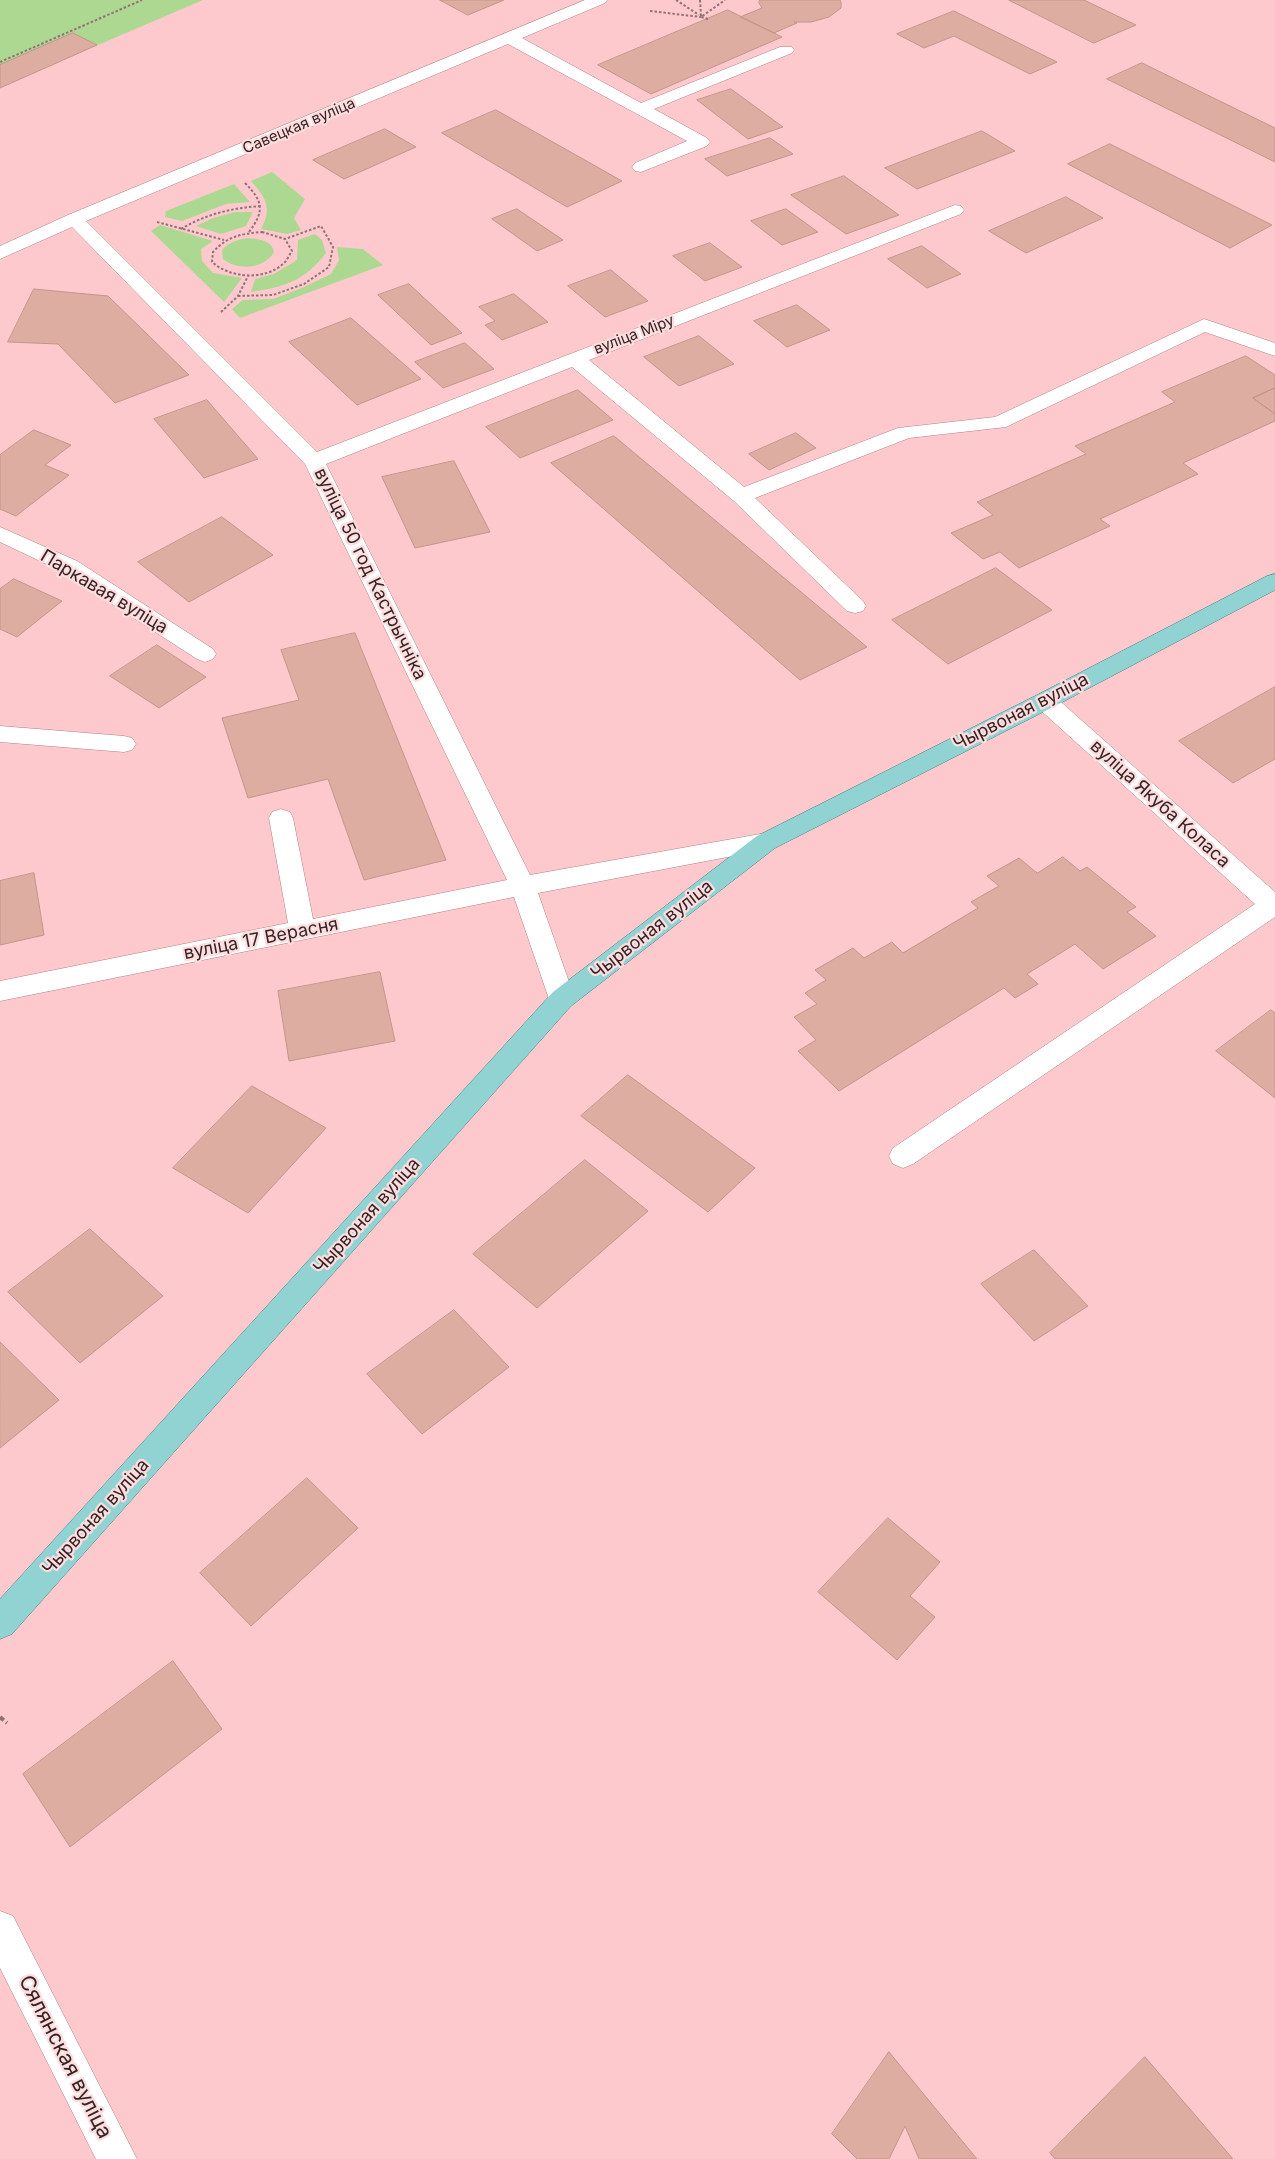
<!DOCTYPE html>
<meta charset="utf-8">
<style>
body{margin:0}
canvas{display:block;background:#fdc9cd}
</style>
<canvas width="1275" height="2159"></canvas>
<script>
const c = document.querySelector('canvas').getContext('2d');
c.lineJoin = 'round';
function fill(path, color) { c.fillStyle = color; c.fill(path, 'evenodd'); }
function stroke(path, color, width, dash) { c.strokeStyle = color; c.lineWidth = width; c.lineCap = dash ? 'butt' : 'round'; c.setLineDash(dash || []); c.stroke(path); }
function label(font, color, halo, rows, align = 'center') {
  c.font = font + ' Inter,sans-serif'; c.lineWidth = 4.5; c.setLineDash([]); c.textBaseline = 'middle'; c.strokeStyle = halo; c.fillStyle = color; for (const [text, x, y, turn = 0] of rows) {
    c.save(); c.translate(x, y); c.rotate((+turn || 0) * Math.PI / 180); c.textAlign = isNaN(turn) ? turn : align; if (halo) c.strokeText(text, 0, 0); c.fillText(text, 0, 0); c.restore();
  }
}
fill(new Path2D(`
 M0 0H203L0 87Z
 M272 172 305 199 294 218 301 230 287 234 261 229C273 207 265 197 251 181Z
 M234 184 250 202 226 204 182 221 165 217 166 211Z
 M235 212H253L246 226 221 234 196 226 213 218Z
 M160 225 213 241 201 249 202 261 213 273 242 278 224 302 151 231Z
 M315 234 322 240 326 253C305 281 284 287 251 292L255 279 274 274 297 260 298 240Z
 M248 238C258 239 272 240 274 252 265 269 237 271 223 259L222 250C229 242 237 240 248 238Z
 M337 247 363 249 383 265 240 318 232 309 243 300 273 299 304 287 331 274 339 260Z`), '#add892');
const building = new Path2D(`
 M440 0H504L468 15Z
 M760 0H840L841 2V8L829 17 811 22H794L797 23 774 33 740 17 762 8 759 3Z
 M1009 0H1084L1136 25 1094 43Z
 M728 10 782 37 651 94 598 65Z
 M954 11 1057 62 1030 74 954 36 924 48 897 34Z
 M73 33 97 45 0 88V65Z
 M1142 63 1275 128V162L1107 79Z
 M731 89 783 127 748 139 697 100Z
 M496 110 622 181 567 207 442 133Z
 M385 129 416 147 344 179 313 160Z
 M982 131 1015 151 917 189 885 168Z
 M770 138 793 154 727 176 705 159Z
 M1110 144 1272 225 1230 248 1068 164Z
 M844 176 899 215 846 234 791 195Z
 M1066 197 1103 218 1026 253 989 231Z
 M517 209 563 240 537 251 492 219Z
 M786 209 818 232 782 245 751 221Z
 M710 243 742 267 705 281 673 256Z
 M922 246 961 274 927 288 888 259Z
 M611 270 648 301 605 317 568 286Z
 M409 284 462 333 431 345 378 295Z
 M34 289 108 296 189 375 115 403 58 344 8 342Z
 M514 294 548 322 502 340 485 325 495 321 479 307Z
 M797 305 830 330 787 347 754 321Z
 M351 318 421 379 357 405 289 342Z
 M699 336 734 364 679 386 644 357Z
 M465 343 494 369 443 388 415 362Z
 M1246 356 1275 375V388L1253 398 1275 414V421L1183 463 1198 474 1100 519 1110 526 1019 568 1000 552 983 559 951 533 993 515 977 502 1086 454 1075 446 1175 402 1162 392Z
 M1275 388V414L1253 398Z
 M578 390 613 420 520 458 486 427Z
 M207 400 258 459 204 478 154 419Z
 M34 430 71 445 45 465 69 475 16 516 0 509V455Z
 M796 433 816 448 769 470 749 454Z
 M614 436 867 647 800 680 551 463Z
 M454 461 490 532 415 548 382 477Z
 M222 517 273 555 189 602 138 562Z
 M996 568 1052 610 948 664 892 620Z
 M14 579 62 601 17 637 0 629V589Z
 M355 633 446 860 364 880 328 779 248 798 222 718 299 700 281 650Z
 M157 645 206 677 159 708 110 676Z
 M1275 687V759L1233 783 1179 741Z
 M1063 857 1080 871 1087 867 1136 907 1127 912 1156 936 1103 969 1075 944 1027 974 1038 984 1015 998 1004 988 839 1091 798 1051 816 1040 794 1017 817 1004 805 993 826 980 815 970 853 948 864 958 892 942 903 953 978 908 971 902 999 886 987 876 1019 858 1037 873Z
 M34 873 44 935 0 945V881Z
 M380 972 395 1041 289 1061 278 991Z
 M1271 1010 1275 1013V1098L1216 1051Z
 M628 1075 755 1168 708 1212 581 1116Z
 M252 1086 326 1128 248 1213 173 1168Z
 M585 1160 648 1211 537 1308 473 1254Z
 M90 1229 163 1296 80 1363 8 1292Z
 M1034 1250 1088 1306 1034 1341 981 1284Z
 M454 1310 509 1367 422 1434 367 1374Z
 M0 1342 59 1400 0 1448Z
 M307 1478 358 1528 251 1626 200 1573Z
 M888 1518 940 1562 910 1596 935 1617 897 1660 818 1592Z
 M173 1661 222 1729 70 1847 23 1774Z
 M889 2052 977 2159H919L905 2126 889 2159H857L832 2134Z
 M1145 2057 1233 2159H1055L1050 2153Z`);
fill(building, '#ddada1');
stroke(building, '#c4958a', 1);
const minor = new Path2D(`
 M585 0H607L605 3 522 38 641 103 780 47H792L794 50 792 53 654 109 707 138 710 142 707 146 641 172 635 171 632 167 635 163 687 141 508 44 86 221 317 452 955 205 961 206 964 210 961 214 589 360 744 487 898 428 995 417 1204 319 1275 343V356L1205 332 1006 427 909 438 755 498 863 601 866 606 863 611 855 613 847 611 734 501 572 367 326 464 530 875 766 833 775 836 778 842 775 848 538 893 575 999 571 1006 562 1009 553 1006 549 999 514 897 0 1001V981L288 923 269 818 272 812 281 809 290 812 293 818 313 919 507 880 305 464 72 227 0 259V246L68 215Z
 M0 527 77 561 213 649 216 654 213 659 205 662 197 659 61 571 0 542Z
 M1045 693 1053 695 1275 892V917L913 1164 903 1168 893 1164 889 1156 893 1148 1255 904 1037 707 1033 701 1037 695Z
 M0 726 124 736 132 738 136 744 132 750 124 752 0 742Z
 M0 1911 13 1916 137 2159H96L0 1968Z`);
const major = new Path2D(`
 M1275 574V590L1053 707 775 848 571 1006 12 1634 0 1639V1599L553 992 757 836 1037 695 1267 576Z`);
stroke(minor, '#b18185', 1);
stroke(major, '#408282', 1);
stroke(new Path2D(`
 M676 0 699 15
 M700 0 701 16
 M650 11 701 17
 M708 19 701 17 725 0
 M0 62 142 0
 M245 183C263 201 265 211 249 232
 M157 222 224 240
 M181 229C206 214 232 208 261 206
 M262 232 285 239 292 251C289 255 287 261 283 264 264 281 230 278 212 262L213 252C228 236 240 234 262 232Z
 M238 296 273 295 304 284 329 267 333 247 321 226 285 239
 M221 312 238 296 248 276`), '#927073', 2, [2.5, 2]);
stroke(new Path2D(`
 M0 1717 7 1723`), '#927073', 4, [5, 3]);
fill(minor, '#fff');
fill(major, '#90d3d2');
label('15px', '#352224', '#fdddde', [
 ["Савецкая вуліца",299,126,-23],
 ["вуліца Міру",634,335,-21]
]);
label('18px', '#352224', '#fdddde', [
 ["вуліца 50 год Кастрычніка",370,574,64],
 ["Паркавая вуліца",104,592,31],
 ["Чырвоная вуліца",1021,712,-27],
 ["вуліца Якуба Коласа",1160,804,42],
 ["Чырвоная вуліца",652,930,-38],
 ["вуліца 17 Верасня",261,939,-11],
 ["Чырвоная вуліца",367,1216,-48],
 ["Чырвоная вуліца",96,1517,-48]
]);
label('21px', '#352224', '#fdddde', [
 ["Сялянская вуліца",65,2057,63]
]);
</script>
